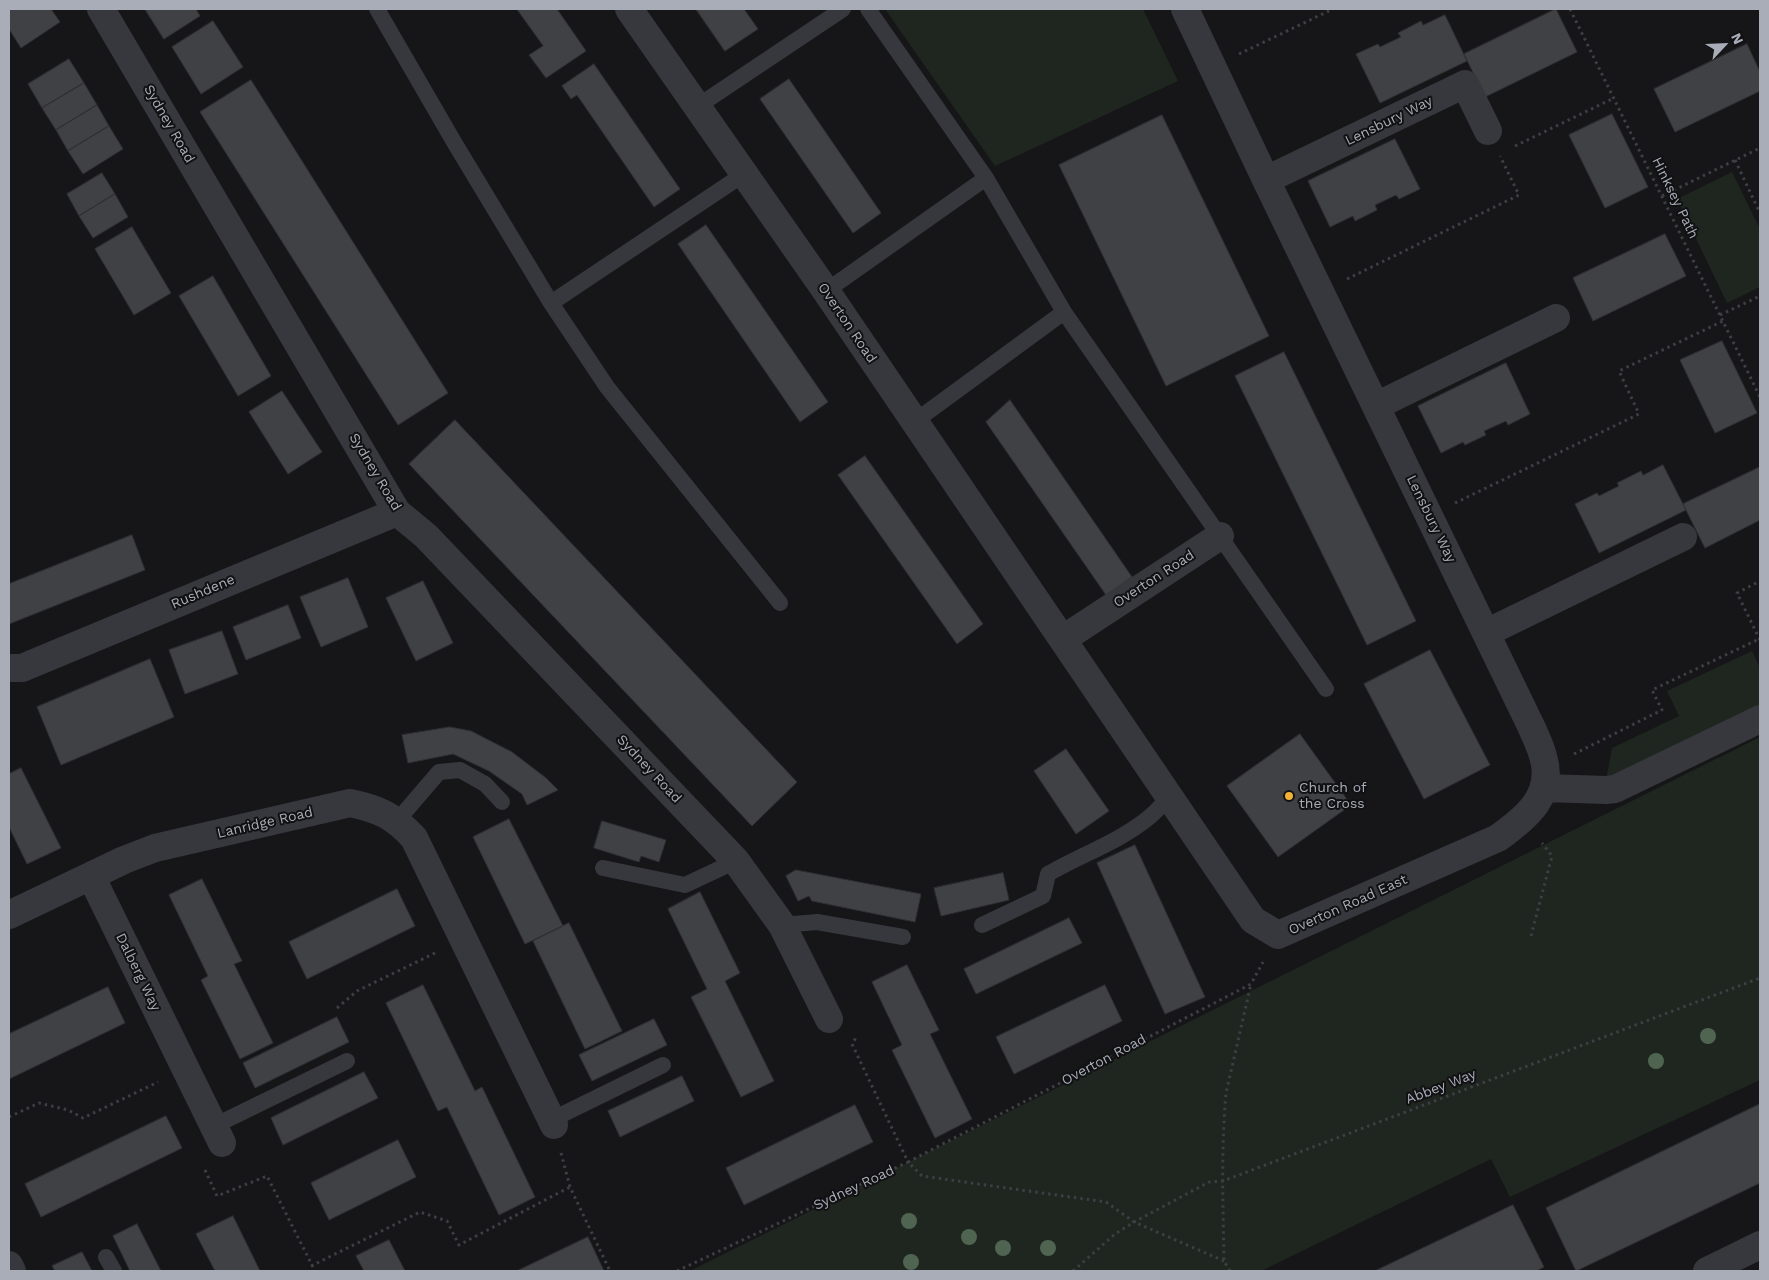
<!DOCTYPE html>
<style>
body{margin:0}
#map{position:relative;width:1769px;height:1280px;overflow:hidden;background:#161618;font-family:"Work Sans",sans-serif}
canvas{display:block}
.frame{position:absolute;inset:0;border:10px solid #a8adb8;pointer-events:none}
.north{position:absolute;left:1699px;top:20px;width:50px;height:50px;-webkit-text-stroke:4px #111113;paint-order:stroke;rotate:65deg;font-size:14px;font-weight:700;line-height:20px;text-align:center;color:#a8adb8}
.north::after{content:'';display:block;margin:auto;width:18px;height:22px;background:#a8adb8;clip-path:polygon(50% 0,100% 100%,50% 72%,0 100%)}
</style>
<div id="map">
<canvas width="1769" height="1280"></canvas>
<div class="frame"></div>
<div class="north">N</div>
</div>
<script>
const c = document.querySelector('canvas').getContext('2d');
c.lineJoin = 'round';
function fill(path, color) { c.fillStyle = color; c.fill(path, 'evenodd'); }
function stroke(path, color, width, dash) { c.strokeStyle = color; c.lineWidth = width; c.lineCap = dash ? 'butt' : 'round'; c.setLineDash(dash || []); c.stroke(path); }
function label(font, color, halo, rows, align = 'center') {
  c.font = font + ' "Work Sans",sans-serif'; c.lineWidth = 4; c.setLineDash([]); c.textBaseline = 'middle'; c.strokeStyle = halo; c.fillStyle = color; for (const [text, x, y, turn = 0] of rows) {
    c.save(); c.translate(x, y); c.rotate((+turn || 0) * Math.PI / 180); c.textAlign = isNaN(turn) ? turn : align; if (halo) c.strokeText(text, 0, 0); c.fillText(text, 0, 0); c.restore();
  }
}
fill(new Path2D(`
 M885 9H1143L1178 81 995 166Z
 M1732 172 1760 229V287L1727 303 1677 199Z
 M1752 651 1760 668V709L1606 780 1612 748 1679 716 1667 691Z
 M1760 737V1080L1510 1197 1491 1159 1261 1271H690Z`), '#1e261f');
const building = new Path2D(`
 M9 9H51L60 22 21 48 9 29Z
 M145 9H196L200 16 164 39Z
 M517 9H557L586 51 546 78 529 55 543 46Z
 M696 9H744L758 29 725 51Z
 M1556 9 1577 52 1485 97 1464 54Z
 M1445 15 1467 61 1380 103 1356 54 1378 44 1380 47 1401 37 1398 33 1421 21 1423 25Z
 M213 21 243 67 201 94 172 47Z
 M1747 44 1760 72V91L1675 132 1654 89Z
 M69 59 84 83 42 108 28 84Z
 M594 64 680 189 654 207 577 95 571 99 562 86Z
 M789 79 881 213 853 233 760 99Z
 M251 80 448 393 398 425 200 112Z
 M84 83 97 105 56 130 42 108Z
 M97 105 109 126 68 151 56 130Z
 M1612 114 1648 187 1605 208 1569 135Z
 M1162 115 1269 336 1166 386 1059 165Z
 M109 126 123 149 83 174 68 151Z
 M1395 139 1420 189 1399 199 1396 195 1375 205 1377 210 1355 221 1353 216 1330 227 1308 181Z
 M102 173 115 194 79 216 67 194Z
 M115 194 128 217 93 238 79 216Z
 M706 225 828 402 800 422 678 244Z
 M132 227 171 293 134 315 95 249Z
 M1665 234 1686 276 1593 321 1573 278Z
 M213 276 271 376 238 396 179 296Z
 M1722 341 1757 413 1715 433 1680 360Z
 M1284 352 1416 621 1367 645 1235 376Z
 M1506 363 1530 414 1508 425 1506 421 1484 431 1486 435 1465 445 1463 442 1441 453 1418 406Z
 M282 391 322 452 288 474 249 412Z
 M1010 400 1132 577 1106 595 986 422Z
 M455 420 797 782 752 826 409 464Z
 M865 456 983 624 957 644 838 475Z
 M1663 465 1686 510 1599 553 1575 504 1597 493 1599 496 1619 486 1617 483 1641 471 1643 475Z
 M1760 467V520L1705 548 1683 504Z
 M132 535 145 570 9 624V584Z
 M348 578 368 627 321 647 300 597Z
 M423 581 453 643 416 661 386 598Z
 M288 605 301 638 246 660 233 627Z
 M222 631 238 674 185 694 169 650Z
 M1430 650 1490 765 1424 799 1364 684Z
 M150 659 174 717 61 765 37 707Z
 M450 727 471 731 512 752 546 778 558 790 527 805 522 794 489 771 453 754 408 763 402 735Z
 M1300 734 1351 805 1278 857 1227 786Z
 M1066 749 1109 811 1076 834 1034 771Z
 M21 768 61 848 27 864 9 827V774Z
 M509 819 563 926 525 944 473 837Z
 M602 821 666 840 659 862 641 856 639 862 594 848Z
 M1135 845 1205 997 1165 1014 1097 863Z
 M796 870 921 894 915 922 812 901 809 896 798 901 786 876Z
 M1003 873 1009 900 941 916 934 888Z
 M202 879 242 961 234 964 273 1043 240 1059 201 980 208 976 169 895Z
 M397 889 415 926 307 979 289 942Z
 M700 892 740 973 725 981 774 1081 741 1097 691 997 707 989 668 909Z
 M1069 918 1082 943 976 994 964 969Z
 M569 923 622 1031 585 1049 533 941Z
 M907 965 939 1030 930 1034 972 1119 935 1138 892 1050 902 1045 872 982Z
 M423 985 475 1091 482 1087 535 1197 499 1215 447 1107 438 1111 386 1003Z
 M1105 985 1122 1021 1014 1074 996 1037Z
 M108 987 125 1023 9 1079V1034Z
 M337 1017 349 1042 255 1088 243 1063Z
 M654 1019 667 1045 592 1081 579 1055Z
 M364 1072 378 1098 283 1145 271 1118Z
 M682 1076 694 1101 620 1137 608 1111Z
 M1760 1104V1183L1576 1271 1546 1208Z
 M855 1105 873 1142 744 1205 726 1168Z
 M166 1116 182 1148 41 1217 25 1184Z
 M398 1140 416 1177 329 1220 311 1183Z
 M1513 1205 1544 1267 1536 1271H1375Z
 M233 1216 260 1271H215L196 1234Z
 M137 1224 161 1271H130L113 1236Z
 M588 1237 604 1271H517Z
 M389 1240 405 1271H364L356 1256Z
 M82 1252 92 1271H55L52 1266Z`);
fill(building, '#404145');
stroke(building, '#303034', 1);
stroke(new Path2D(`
 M1570 9 1760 397
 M1239 54 1333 9
 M1515 146 1614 98
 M1735 160 1760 213
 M1662 196 1760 148
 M1347 279 1519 195 1500 156
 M1720 315 1760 296
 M1455 503 1639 414 1619 371 1723 321
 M1760 640 1737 593 1760 581
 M1574 754 1662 710 1652 690 1759 639
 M1531 936 1552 856 1542 843
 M337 1008 357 991 437 952
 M9 1117 39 1103 68 1110 83 1118 158 1082
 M561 1153 570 1187 610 1271
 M205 1170 217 1196 267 1176 315 1271
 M1224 1261 1134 1222 1106 1202 922 1176 908 1162 1251 984 1263 962
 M311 1266 420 1212 447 1221 459 1245 570 1187
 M677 1271 908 1162 852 1044 855 1039 854 1036
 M1073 1271 1115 1234 1134 1222 1209 1182 1223 1181 1760 978
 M1230 1271 1224 1261C1223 1205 1221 1149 1226 1093L1251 984`), '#3d3f44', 3, [2.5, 4]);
stroke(new Path2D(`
 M377 9 454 142 551 303 607 387 780 603
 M868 9 986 178 1064 312 1326 689
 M698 106 843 9
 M826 291 986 178
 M551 303 744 174
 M914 422 1064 312
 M397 821 439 772 460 770 485 784 502 802
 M603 868 685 885 736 861
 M782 925 817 922 903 937
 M982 925 1043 896 1048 874C1080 855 1117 843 1147 819 1155 813 1162 805 1169 797
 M551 1120 663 1065
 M214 1126 347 1061
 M106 1257 114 1271`), '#37383d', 16);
stroke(new Path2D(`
 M101 9 397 512 426 536 736 861 782 925 829 1019
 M629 9 826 291 1253 920 1278 935 1498 838C1526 818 1555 795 1543 756 1540 745 1535 735 1530 724L1266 180 1185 9
 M1266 180 1465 84 1488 131
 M1376 406 1556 318
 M1486 633 1683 537
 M1063 639 1220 536
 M9 668H22L397 512
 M1545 788 1606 790 1615 789 1760 719
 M91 876 222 1143
 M9 915 124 860 155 848 350 803C379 809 394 816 414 838L554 1125
 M9 1265 12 1271
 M1707 1271 1760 1245`), '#37383d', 28);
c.fillStyle = '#506452';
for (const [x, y] of [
 [1708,1036],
 [1656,1061],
 [909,1221],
 [969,1237],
 [1003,1248],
 [1048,1248],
 [911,1262]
]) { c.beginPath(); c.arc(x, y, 8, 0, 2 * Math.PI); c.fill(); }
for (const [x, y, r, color] of [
 [1289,796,5,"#f2b134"]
]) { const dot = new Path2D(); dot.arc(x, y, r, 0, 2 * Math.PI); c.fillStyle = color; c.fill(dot); stroke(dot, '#111113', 2); }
label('14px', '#a8adb8', '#111113', [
 ["Lensbury Way",1389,121,-26],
 ["Sydney Road",169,124,60],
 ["Hinksey Path",1675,198,64],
 ["Overton Road",847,323,56],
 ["Sydney Road",375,472,59],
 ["Lensbury Way",1431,519,64],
 ["Overton Road",1154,579,-33],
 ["Rushdene",203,592,-23],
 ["Sydney Road",649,769,47],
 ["Lanridge Road",265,823,-13],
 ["Overton Road East",1348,905,-24],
 ["Dalberg Way",138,972,64],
 ["Overton Road",1104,1060,-28],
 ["Abbey Way",1441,1087,-21],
 ["Sydney Road",854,1188,-25]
]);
label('14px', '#a8adb8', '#111113', [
 ["Church of",1299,788],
 ["the Cross",1299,804]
], 'left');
</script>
